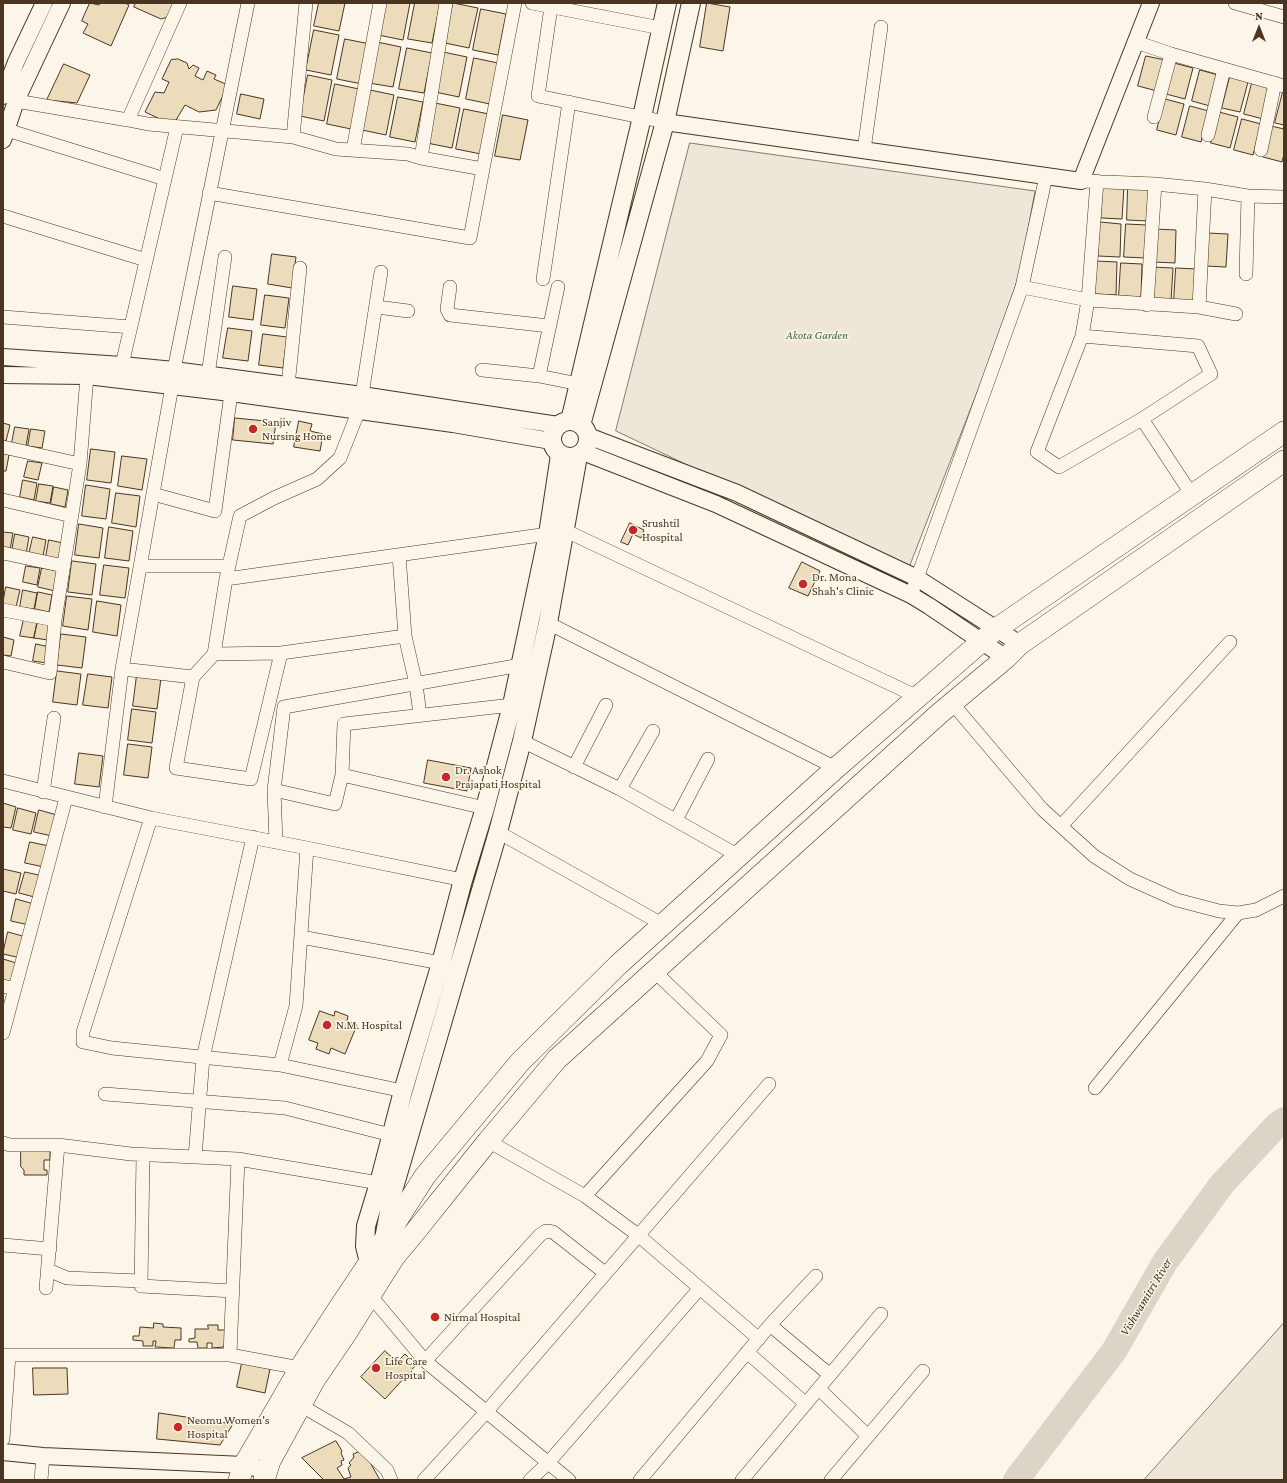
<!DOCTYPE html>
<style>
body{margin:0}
#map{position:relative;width:1287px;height:1483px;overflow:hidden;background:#fbf6e9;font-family:"Crimson Pro",serif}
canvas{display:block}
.frame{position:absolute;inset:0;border:4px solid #4a3520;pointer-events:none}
.north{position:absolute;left:1239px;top:8px;width:40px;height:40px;-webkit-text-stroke:3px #fbf6e9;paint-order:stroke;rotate:0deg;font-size:11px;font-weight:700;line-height:16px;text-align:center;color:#4a3520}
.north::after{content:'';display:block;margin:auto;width:14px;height:18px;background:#4a3520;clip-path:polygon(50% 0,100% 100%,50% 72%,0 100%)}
</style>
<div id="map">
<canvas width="1287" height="1483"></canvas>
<div class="frame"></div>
<div class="north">N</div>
</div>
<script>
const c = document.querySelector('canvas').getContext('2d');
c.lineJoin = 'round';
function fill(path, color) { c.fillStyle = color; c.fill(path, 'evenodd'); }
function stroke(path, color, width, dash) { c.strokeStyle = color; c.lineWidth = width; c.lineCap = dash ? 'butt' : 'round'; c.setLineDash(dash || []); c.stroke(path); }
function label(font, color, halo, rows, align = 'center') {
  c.font = font + ' "Crimson Pro",serif'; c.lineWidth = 3; c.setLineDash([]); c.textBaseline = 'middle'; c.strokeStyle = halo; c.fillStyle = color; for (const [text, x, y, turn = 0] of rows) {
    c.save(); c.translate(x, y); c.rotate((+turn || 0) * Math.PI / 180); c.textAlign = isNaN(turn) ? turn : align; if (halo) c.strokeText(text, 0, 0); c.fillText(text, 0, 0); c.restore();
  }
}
const green = new Path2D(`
 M690 143 1035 191 1020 273 981 382 908 570 616 431Z
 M1284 1323V1480H1144Z`);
fill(green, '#ede6d9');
stroke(green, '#887966', 1);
stroke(new Path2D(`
 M1016 1480 1114 1351 1165 1262 1222 1184 1277 1125 1284 1120`), '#dcd4c6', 26);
const building = new Path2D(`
 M90 3 99 5 100 3H125L129 5 111 46 83 33 88 24 82 21Z
 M136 3H174L168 17 161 19 134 7Z
 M319 3H345L339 31 314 26Z
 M384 3H410L403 40 378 35Z
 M415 3H440L432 43 408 39Z
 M453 3 478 8 469 48 445 43Z
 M707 3 730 7 723 51 700 47Z
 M481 9 506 14 498 55 473 50Z
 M314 30 339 35 331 75 306 70Z
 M345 39 370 44 362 84 337 79Z
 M377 42 401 47 393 87 369 83Z
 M407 48 432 53 424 93 399 89Z
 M443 52 467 57 459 97 435 92Z
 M1146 56 1165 60 1157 91 1138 86Z
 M474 58 498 63 490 104 466 99Z
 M178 59 187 63 189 69 193 65 199 68 195 76 203 80 207 71 216 75 214 79 228 85 216 110 199 112 185 105 173 125 145 112 155 92 164 93 169 82 162 79 171 60Z
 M1174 63 1193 68 1185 99 1166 94Z
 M64 64 90 75 77 103 47 100Z
 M1200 70 1218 75 1210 106 1192 101Z
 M308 75 332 80 324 121 300 116Z
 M1230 77 1248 82 1240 112 1222 108Z
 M1252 83 1271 88 1263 119 1244 114Z
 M335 84 359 89 351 129 327 124Z
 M370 90 394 95 386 135 362 130Z
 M1283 92H1284V125L1275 123Z
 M241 94 264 99 260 119 237 114Z
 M398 97 423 102 415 142 390 137Z
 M1165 99 1184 104 1176 135 1157 130Z
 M435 103 460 108 452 148 427 143Z
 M1190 106 1209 111 1201 142 1182 137Z
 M464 109 489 114 481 154 456 149Z
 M1219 112 1238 117 1230 148 1211 143Z
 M503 115 528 120 520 160 495 156Z
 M1242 119 1261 124 1253 155 1234 150Z
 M1271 126 1284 129V154L1282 162 1263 157Z
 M1102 185 1124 187 1122 219 1101 218Z
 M1128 187 1150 188 1148 221 1127 220Z
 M1100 222 1121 224 1120 257 1098 256Z
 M1126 224 1147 225 1146 258 1124 257Z
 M1155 229 1176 230 1175 263 1154 262Z
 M1207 233 1228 234 1226 267 1205 266Z
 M272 254 296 257 292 288 268 284Z
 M1096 261 1117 262 1116 295 1094 294Z
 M1121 263 1142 264 1141 297 1119 296Z
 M1151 267 1173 268 1171 301 1150 300Z
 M1176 268 1197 269 1195 302 1174 301Z
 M233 286 257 289 253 320 229 317Z
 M265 295 289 298 285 328 261 325Z
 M228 328 252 331 248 361 223 358Z
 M263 334 287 337 283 368 259 365Z
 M235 418 276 422 273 444 233 440Z
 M299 421 312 424 310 431 323 434 320 451 294 447Z
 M3 423 10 425 6 441H3Z
 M15 427 29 429 26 446 12 443Z
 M31 429 45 431 42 448 28 446Z
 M91 449 115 452 111 483 87 480Z
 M3 453 9 455 6 471H3Z
 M122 456 147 459 142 490 118 486Z
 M28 461 42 463 38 480 24 477Z
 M23 480 37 483 34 500 20 497Z
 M39 484 53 486 50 503 36 501Z
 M86 485 110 489 106 519 82 516Z
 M54 487 68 490 65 507 51 504Z
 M116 493 140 496 136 527 112 523Z
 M630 523 644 530 641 538 633 534 628 545 621 542Z
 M79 524 103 528 99 558 75 555Z
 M109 527 133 531 129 561 105 558Z
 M3 532 13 533 10 550 3 549Z
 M15 534 29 537 26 554 12 551Z
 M33 537 46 540 43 556 29 554Z
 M49 540 63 543 60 560 46 557Z
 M72 561 96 564 92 595 68 592Z
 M802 562 820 571 808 596 789 588Z
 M104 565 129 568 125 598 100 595Z
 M26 566 40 568 37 585 23 582Z
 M42 568 59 571 55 591 38 587Z
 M6 587 20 590 16 607 3 604Z
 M23 590 37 593 34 609 20 607Z
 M38 592 52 595 49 612 35 609Z
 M67 596 92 599 88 630 63 626Z
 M97 601 121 605 117 636 93 632Z
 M24 619 37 621 34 638 20 636Z
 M38 621 52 624 48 640 34 638Z
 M61 634 86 637 82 668 57 665Z
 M3 637 14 640 11 656 3 655Z
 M36 644 50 647 47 663 33 661Z
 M57 671 81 674 77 705 53 702Z
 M88 674 112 677 108 708 83 705Z
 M137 675 161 678 157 709 133 706Z
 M132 709 156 712 152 743 128 740Z
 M128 744 152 747 148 778 124 775Z
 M79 753 103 756 99 787 75 784Z
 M428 760 471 768 467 791 424 783Z
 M3 803 16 807 11 828 3 827Z
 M18 808 36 813 31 834 13 830Z
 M39 810 57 815 52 836 34 832Z
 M30 842 49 846 44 867 25 863Z
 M3 869 21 873 16 894 3 891Z
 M25 872 43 876 38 898 19 893Z
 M16 899 34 904 29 925 11 921Z
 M8 932 26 937 21 958 3 954Z
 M3 959 20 964 14 985 3 982Z
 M320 1011 334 1016 335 1011 348 1016 347 1021 357 1025 345 1054 331 1048 329 1054 316 1049 318 1043 309 1040Z
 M21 1150H50V1160H44V1170H47V1175H24V1170L21 1167Z
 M154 1323 163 1324V1327L181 1328V1340H175L174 1348 155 1347 156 1341H153V1346H143V1341L133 1340V1336H139L140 1327 153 1328Z
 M208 1325H218V1330H226L224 1347 212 1348V1343H207V1348H198L197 1342H189V1339L195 1338V1329H208Z
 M385 1351 397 1362 405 1354 416 1365 385 1399 361 1377Z
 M242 1363 270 1369 265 1393 237 1387Z
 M33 1368H67L68 1394 34 1395Z
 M159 1413 233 1424 220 1445 157 1439Z
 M336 1441 342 1451 341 1453 344 1460 341 1461 342 1465 337 1468 344 1479 351 1477 348 1468 351 1465 349 1463 354 1457 353 1454 363 1450 380 1480H324L302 1458Z`);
fill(building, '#ecdcbc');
stroke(building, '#4a3520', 1);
const minor = new Path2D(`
 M532 3 661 28
 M1235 3 1284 17
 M551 7 538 96 665 122
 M1136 42 1171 54 1284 86
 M16 101 128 120 148 124 293 137 336 149 408 154 421 158 483 169 470 238 209 193
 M1154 117 1171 54
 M128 120 180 3
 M7 130 165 179
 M1208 135 1224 69
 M293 137 306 3
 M353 150 380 3
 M864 150 881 27
 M1261 150 1275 83
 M421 158 446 3
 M483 169 515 3
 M1081 181 1155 184 1205 189 1248 196 1284 197
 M3 216 146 260
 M1246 274 1248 196
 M543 279 569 102
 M450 287 447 309 450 315 549 326
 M558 287 539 376 579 384
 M1022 287 1088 300 1199 307 1236 314
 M1147 305 1155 184
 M377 307 408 311
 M1199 307 1205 189
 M3 317 131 327
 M1082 336 1198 346 1211 374 1142 419 1059 467 1037 452Z
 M1082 336 1088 300 1097 181
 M122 365 177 127
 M174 370 248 3
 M482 370 539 376
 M208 375 225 257
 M288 386 300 268
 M362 395 381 272
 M1142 419 1192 495
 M3 447 80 464
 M153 494 215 511 231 393
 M3 500 72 516
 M564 530 918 697
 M3 553 64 566
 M399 555 405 636 416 684 420 715
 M140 566H228
 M226 579 548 534
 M911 595 1022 287 1046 176
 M3 610 55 620
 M548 623 836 768
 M214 654 226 579 240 516 274 498 317 479 340 458 359 410
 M3 662 50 673 55 620 80 464 87 376
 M122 669 193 677 214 654 281 653 405 636
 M193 677 176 768 251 779 281 653
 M952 703 1042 809 1094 856 1130 879 1177 900 1219 911 1238 913 1256 910 1284 896
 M522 741 620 789 739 856
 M574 767 606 705
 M342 775 485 808
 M3 781 151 818 307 848 463 880
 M620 789 653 731
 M274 790 335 804 342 775 344 724 512 705
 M43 792 54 718
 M105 807 122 669 172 386
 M151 818 83 1032V1042L112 1048 280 1065
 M676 820 708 759
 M1061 826 1230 642
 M498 832 662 924
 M276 842 274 790 284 707 521 665
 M307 848 296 1006 280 1065 403 1091
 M301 937 441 963
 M3 986 15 989
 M3 1033 66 798
 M1095 1088 1238 913
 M105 1094 285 1108 391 1135
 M488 1141 585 1196 638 1235 759 1339
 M3 1143 10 1145H58L131 1154 238 1159 379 1183
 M143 1155 141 1286 233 1291
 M195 1157 203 1058 253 837
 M585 1196 707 1061 721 1035 654 971
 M3 1245 50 1249
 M48 1270 67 1278 141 1281
 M46 1288 58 1145
 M370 1295 425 1361 569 1480
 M770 1325 830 1375
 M747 1352 806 1404
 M3 1355H230L300 1368
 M230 1355 238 1159
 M425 1361 540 1235 546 1231 553 1232 605 1273
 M819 1389 868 1436
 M295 1402 348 1433 387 1470 391 1480
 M3 1439 9 1355
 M41 1480 43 1456
 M424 1480 487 1411 769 1084
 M530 1480 548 1463 700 1288
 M640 1480 770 1325 816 1276
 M742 1480 881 1314
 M831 1480 923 1371`);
const tertiary = new Path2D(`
 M3 96 16 62 44 3
 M665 122 1081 181 1151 3
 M3 140 16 101 62 3
 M3 357 122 365 174 370 362 395 558 425
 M3 375 87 376 231 393 453 424 551 441
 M588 436 737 493 917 578 1020 644
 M583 452 716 504 911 595 929 606 1006 658
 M3 1452 43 1456 244 1465 267 1471`);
const secondary = new Path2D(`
 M552 439a18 18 0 1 1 36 0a18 18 0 1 1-36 0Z
 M570 421 642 117 667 3
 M581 425 665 122 691 3
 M384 1239 393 1191 498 832 522 741 548 623 578 456
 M377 1270 369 1263 365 1246 366 1226 379 1183 403 1091 441 963 463 880 485 808 512 705 548 534 560 455`);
const primary = new Path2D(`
 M239 1480 244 1465 300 1368 337 1311 385 1239 425 1176 520 1062 618 965 836 768 996 629 1284 432
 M264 1480 270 1461 315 1379 347 1332 395 1256 415 1232 488 1141 557 1059 940 713 1006 658 1020 644 1284 461`);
stroke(minor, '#4a3520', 14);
stroke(tertiary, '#4a3520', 18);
stroke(secondary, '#4a3520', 20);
stroke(primary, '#4a3520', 22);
stroke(minor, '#fbf6e9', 13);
stroke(tertiary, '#fbf6e9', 16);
stroke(secondary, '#fbf6e9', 18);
stroke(primary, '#fbf6e9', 21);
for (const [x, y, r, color] of [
 [253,429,5,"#c62828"],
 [633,530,5,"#c62828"],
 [803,584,5,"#c62828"],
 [446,777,5,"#c62828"],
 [327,1025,5,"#c62828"],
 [435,1317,5,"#c62828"],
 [376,1368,5,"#c62828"],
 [178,1427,5,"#c62828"]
]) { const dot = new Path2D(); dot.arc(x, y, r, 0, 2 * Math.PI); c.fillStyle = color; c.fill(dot); stroke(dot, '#fbf6e9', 1.5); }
label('italic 12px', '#436837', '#fbf6e9', [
 ["Akota Garden",817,335]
]);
label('12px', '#4a3520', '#fbf6e9', [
 ["Sanjiv",262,422],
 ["Nursing Home",262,436],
 ["Srushtil",642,523],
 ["Hospital",642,537],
 ["Dr. Mona",812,577],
 ["Shah's Clinic",812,591],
 ["Dr. Ashok",455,770],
 ["Prajapati Hospital",455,784],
 ["N.M. Hospital",336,1025],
 ["Nirmal Hospital",444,1317],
 ["Life Care",385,1361],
 ["Hospital",385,1375],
 ["Neomu Women's",187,1420],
 ["Hospital",187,1434]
], 'left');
label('italic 13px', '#4a3520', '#fbf6e9', [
 ["Vishwamitri River",1146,1297,-59]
]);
</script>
